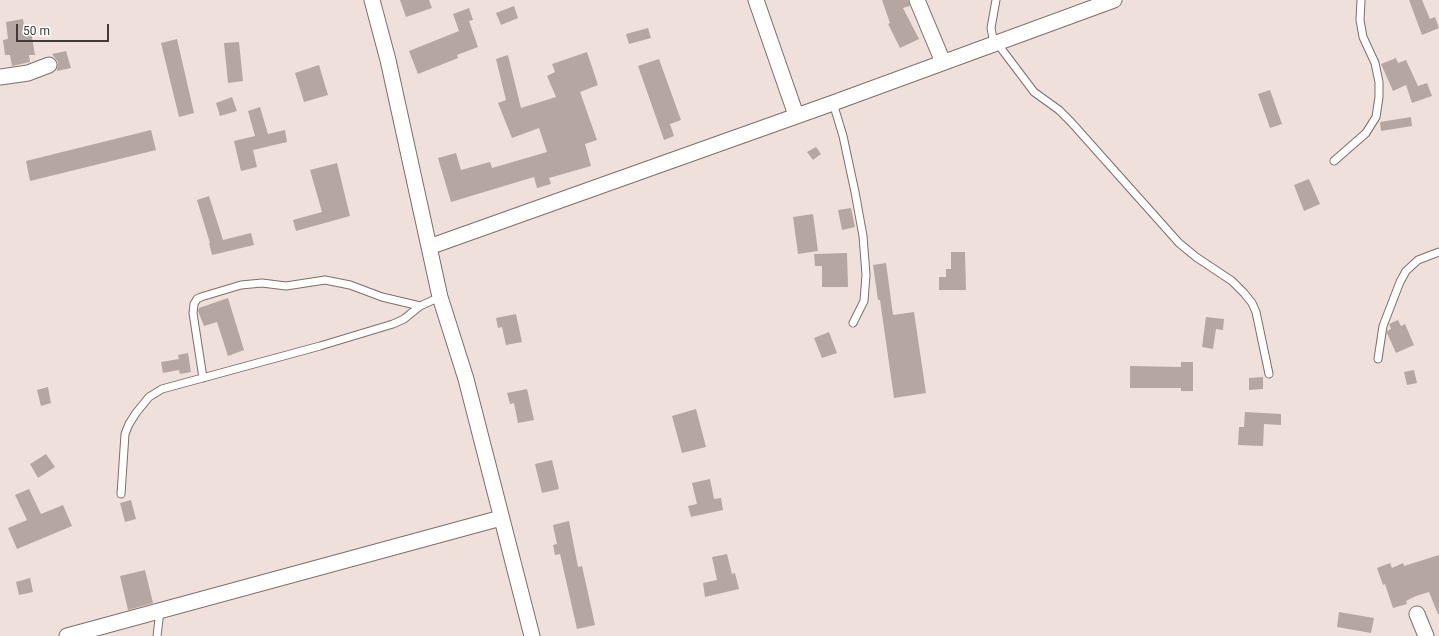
<!DOCTYPE html>
<style>
body{margin:0}
#map{position:relative;width:1439px;height:636px;overflow:hidden;background:#f0e0dc;font-family:Roboto,sans-serif}
canvas{display:block}
.scale{position:absolute;left:16px;top:24px;width:93px;height:18px;box-sizing:border-box;border:2px solid #403a38;border-top:0;padding-left:5px;font-size:12px;line-height:14px;white-space:nowrap;color:#403a38;-webkit-text-stroke:3px #fff;paint-order:stroke}
</style>
<div id="map">
<canvas width="1439" height="636"></canvas>
<div class="scale">50 m</div>
</div>
<script>
const ctx = document.querySelector('canvas').getContext('2d');
ctx.lineJoin = 'round';
function fill(path, color) {
  ctx.fillStyle = color;
  ctx.fill(path, 'evenodd');
}
function poly(rows) {
  const path = new Path2D();
  for (const r of rows) {
    path.moveTo(r[0], r[1]);
    for (let i = 2; i < r.length; i += 2) path.lineTo(r[i], r[i + 1]);
  }
  return path;
}
function strokePath(path, color, width, dash) {
  ctx.strokeStyle = color;
  ctx.lineWidth = width;
  ctx.lineCap = dash ? 'butt' : 'round';
  ctx.setLineDash(dash || []);
  ctx.stroke(path);
}
fill(poly([
 [400,0,429,0,432,8,406,17],
 [882,0,908,0,910,6,903,8,919,39,900,48,888,24,890,23],
 [1409,0,1422,0,1430,19,1435,17,1439,28,1422,35],
 [514,6,518,18,501,25,496,13],
 [469,8,473,20,469,21,478,47,457,55,458,58,418,74,409,51,459,31,453,14],
 [23,19,25,32,31,31,35,55,29,55,30,62,12,66,10,55,5,55,3,40,8,39,6,22],
 [648,28,651,38,629,44,626,34],
 [177,39,194,113,179,117,161,43],
 [239,42,243,81,228,83,224,43],
 [66,51,71,68,57,71,58,62,52,54],
 [587,52,598,85,580,92,597,140,585,144,591,166,549,178,551,184,537,188,534,177,451,202,438,158,456,153,461,170,490,162,492,168,547,152,539,128,512,138,498,103,506,100,496,59,508,55,521,108,556,97,547,76,555,72,552,64],
 [1396,58,1398,63,1406,60,1418,86,1427,83,1432,96,1412,103,1406,85,1393,91,1381,64],
 [659,59,681,120,670,124,674,136,664,140,638,66],
 [319,65,328,95,304,102,295,73],
 [1270,90,1282,124,1270,128,1258,94],
 [232,97,237,111,220,116,216,103],
 [260,107,268,134,285,130,287,142,253,150,257,167,241,171,234,141,255,136,248,111],
 [1411,117,1412,126,1381,131,1380,122],
 [151,130,156,150,30,181,26,161],
 [816,147,821,154,813,160,807,152],
 [337,163,350,216,296,231,293,220,322,212,310,170],
 [1309,179,1320,204,1304,211,1294,185],
 [209,196,223,240,251,233,254,245,212,255,209,243,210,243,197,200],
 [851,208,855,227,842,230,838,210],
 [813,214,818,251,798,254,793,217],
 [951,252,965,252,966,290,939,290,939,277,946,277,946,269,951,269],
 [847,253,848,287,822,287,822,266,815,266,814,254],
 [886,263,893,315,914,312,926,393,894,398,880,300,878,300,873,265],
 [228,298,244,350,228,356,217,322,204,326,198,311,199,308],
 [516,314,522,342,506,345,502,327,498,328,496,318],
 [1206,317,1224,319,1223,330,1216,329,1213,349,1202,347],
 [1398,320,1401,326,1405,324,1414,345,1396,353,1387,333,1387,331,1391,329,1389,324],
 [829,332,837,353,822,358,814,338],
 [188,353,191,372,180,374,179,370,163,373,161,362,179,359,178,355],
 [1181,362,1193,362,1193,391,1181,391,1181,388,1130,388,1130,366,1181,367],
 [1414,370,1417,383,1407,385,1404,372],
 [1263,377,1263,389,1249,390,1249,378],
 [48,387,51,403,41,406,37,390],
 [527,389,534,420,518,423,514,403,510,404,507,393],
 [696,409,706,447,682,453,672,416],
 [1245,412,1281,414,1281,425,1264,424,1263,446,1238,445,1239,427,1244,427],
 [46,454,55,467,38,478,30,464],
 [552,460,559,489,542,493,535,464],
 [710,479,714,499,721,498,723,510,691,517,688,506,697,504,692,483],
 [29,489,41,514,63,505,72,526,17,549,8,528,27,520,15,495],
 [131,500,136,519,125,522,120,503],
 [569,521,578,567,582,566,595,625,577,629,560,554,555,555,553,545,557,544,553,525],
 [727,554,732,574,735,573,739,589,705,597,703,583,717,580,712,557],
 [1439,555,1439,614,1438,614,1429,592,1416,596,1406,601,1407,604,1393,608,1385,584,1383,585,1377,568,1390,563,1392,568,1403,563,1404,566],
 [145,570,153,603,128,610,120,576],
 [30,578,33,592,19,595,16,582],
 [1339,612,1374,618,1371,633,1337,627]
]), '#b5a6a2');
const service = poly([
 [997,43,1034,92,1059,110,1071,122,1179,243,1196,257,1232,281,1244,293,1252,303,1256,312,1269,374],
 [994,44,991,28,996,0],
 [833,103,843,136,855,192,863,236,866,275,864,301,853,323],
 [1334,161,1366,133,1376,117,1379,97,1379,82,1375,63,1363,37,1360,20,1361,0],
 [1378,359,1383,326,1400,282,1406,271,1418,260,1439,252],
 [203,378,193,313,194,304,197,299,201,297,241,285,262,283,286,286,325,280,350,285,382,297,420,306],
 [121,494,125,434,129,424,136,413,149,397,162,389,320,346,393,324,404,319,420,306,440,297],
 [157,636,160,611]
]);
const minor = poly([
 [372,0,388,60,440,297,466,379,532,636],
 [756,0,796,115],
 [917,0,943,62],
 [0,77,28,73,49,65],
 [429,247,833,103,1114,0],
 [1417,614,1426,636],
 [67,636,501,518]
]);
strokePath(service, '#7c6e6a', 9);
strokePath(minor, '#7c6e6a', 17);
strokePath(service, '#fff', 7);
strokePath(minor, '#fff', 15);
</script>
